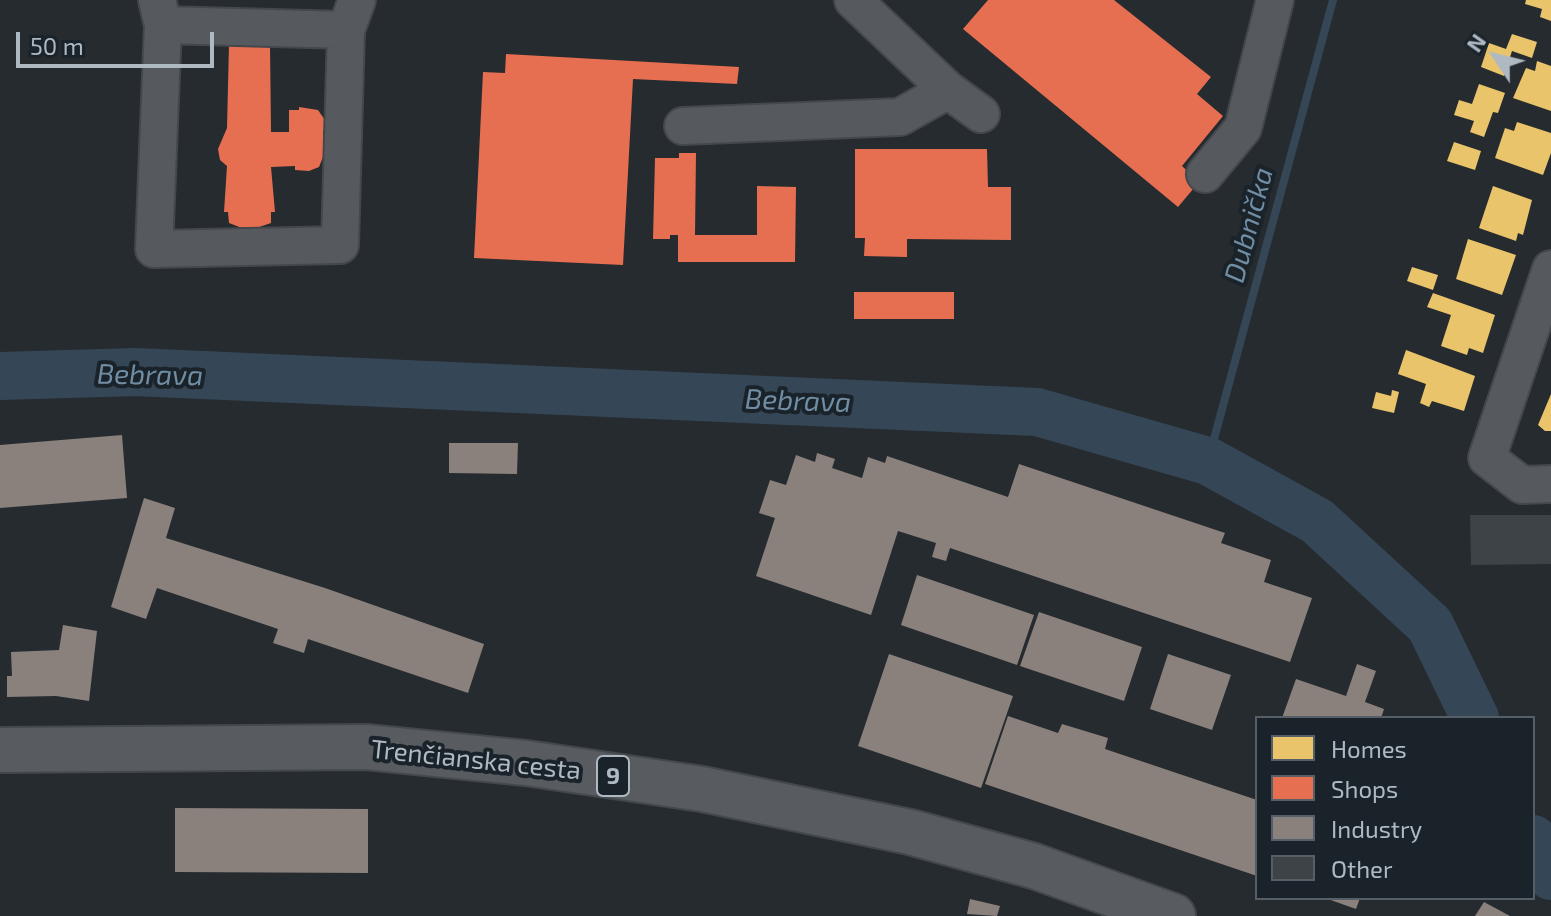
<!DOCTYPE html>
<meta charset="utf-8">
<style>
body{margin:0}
#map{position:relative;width:1551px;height:916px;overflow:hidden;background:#262b30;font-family:"Exo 2",sans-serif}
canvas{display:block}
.legend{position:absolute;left:1255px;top:716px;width:280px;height:184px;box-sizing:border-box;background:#1a232a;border:2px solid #565f67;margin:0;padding:10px 14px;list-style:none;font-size:24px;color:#afb9c2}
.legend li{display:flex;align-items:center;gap:16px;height:40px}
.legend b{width:40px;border:2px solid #565f67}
.north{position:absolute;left:1455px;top:16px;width:80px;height:80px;-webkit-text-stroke:6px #1a232a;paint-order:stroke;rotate:305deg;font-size:22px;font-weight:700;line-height:32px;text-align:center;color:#afb9c2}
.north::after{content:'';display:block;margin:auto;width:28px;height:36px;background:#afb9c2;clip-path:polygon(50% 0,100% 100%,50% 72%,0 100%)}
.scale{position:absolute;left:16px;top:32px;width:198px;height:36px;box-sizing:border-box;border:4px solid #afb9c2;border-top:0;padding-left:10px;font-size:24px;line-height:28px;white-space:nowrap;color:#afb9c2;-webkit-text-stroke:6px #1a232a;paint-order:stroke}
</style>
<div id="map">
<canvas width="1551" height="916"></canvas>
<ul class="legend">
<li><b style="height:22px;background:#e9c46a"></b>Homes</li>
<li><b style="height:22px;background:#e76f51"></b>Shops</li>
<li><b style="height:22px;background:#8a817c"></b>Industry</li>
<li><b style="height:22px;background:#3e4347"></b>Other</li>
</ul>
<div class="north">N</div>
<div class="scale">50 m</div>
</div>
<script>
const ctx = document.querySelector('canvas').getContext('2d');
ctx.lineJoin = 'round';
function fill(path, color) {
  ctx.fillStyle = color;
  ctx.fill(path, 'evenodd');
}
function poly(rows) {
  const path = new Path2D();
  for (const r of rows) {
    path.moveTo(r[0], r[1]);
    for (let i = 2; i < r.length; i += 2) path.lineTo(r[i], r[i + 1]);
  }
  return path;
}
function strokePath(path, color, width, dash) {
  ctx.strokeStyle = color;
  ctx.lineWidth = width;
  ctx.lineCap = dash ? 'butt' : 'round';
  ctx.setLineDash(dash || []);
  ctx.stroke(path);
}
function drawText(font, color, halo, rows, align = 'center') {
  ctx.font = font + ' "Exo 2",sans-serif';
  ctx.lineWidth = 8;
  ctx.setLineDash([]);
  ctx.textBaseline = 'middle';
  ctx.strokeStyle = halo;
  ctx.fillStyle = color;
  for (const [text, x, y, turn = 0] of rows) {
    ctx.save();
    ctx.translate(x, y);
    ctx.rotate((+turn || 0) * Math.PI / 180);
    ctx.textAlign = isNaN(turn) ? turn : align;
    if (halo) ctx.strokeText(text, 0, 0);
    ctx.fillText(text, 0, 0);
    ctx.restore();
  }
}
fill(poly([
 [1526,0,1551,0,1551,21,1540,17,1542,9,1525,4],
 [1512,34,1537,42,1532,58,1512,51,1504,76,1481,67,1489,43,1506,49],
 [1537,61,1551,66,1551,111,1513,98,1526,68,1535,71],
 [1479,84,1505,93,1498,113,1493,112,1484,137,1470,132,1474,121,1454,115,1459,100,1472,104],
 [1517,122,1551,133,1551,153,1543,175,1495,158,1505,128,1514,131],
 [1454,142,1481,151,1475,170,1447,161],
 [1493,186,1532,200,1523,235,1518,233,1516,241,1479,228],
 [1468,239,1516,255,1502,295,1456,279],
 [1412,267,1438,275,1433,290,1407,281],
 [1433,293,1495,315,1483,353,1469,348,1467,355,1441,346,1451,315,1427,307],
 [1406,350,1475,376,1464,411,1432,401,1429,407,1420,403,1426,384,1398,374],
 [1392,390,1399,392,1394,413,1372,408,1376,392,1391,396],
 [1551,394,1551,431,1545,431,1538,425]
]), '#e9c46a');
fill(poly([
 [988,0,1114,0,1211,77,1197,94,1223,116,1182,166,1199,182,1178,207,963,29],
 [229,44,270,45,271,132,289,132,289,110,299,110,299,107,318,110,327,123,327,131,323,131,323,146,327,147,319,167,309,171,295,170,295,166,271,167,275,212,271,212,271,223,259,227,242,228,229,223,228,212,224,212,227,166,220,160,218,149,227,128],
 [506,54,739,67,737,84,633,79,623,265,474,258,483,72,505,73],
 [855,149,987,149,988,187,1011,187,1011,240,907,239,907,257,864,256,865,238,855,238],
 [679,153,696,153,695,235,757,235,757,186,796,187,795,262,678,262,678,235,670,235,670,239,653,239,655,158,679,158],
 [854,292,954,292,954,319,854,319]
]), '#e76f51');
fill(poly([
 [122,435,127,498,0,508,0,445],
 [449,443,518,443,517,474,449,473],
 [817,453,835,459,832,468,862,478,868,457,885,463,887,456,1008,497,1019,464,1225,533,1221,543,1271,560,1264,582,1312,598,1290,662,950,548,946,561,932,557,936,543,898,531,871,615,756,576,775,518,759,513,770,480,786,485,796,455,815,462],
 [144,498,175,508,166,538,325,588,484,644,468,693,308,639,304,653,273,643,278,629,157,588,146,619,111,607],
 [917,575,1034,615,1017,665,901,625],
 [1039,612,1142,647,1124,701,1020,666],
 [63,625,97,631,89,701,56,696,7,697,7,676,12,676,11,652,59,650],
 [889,654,1013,696,981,788,858,746],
 [1168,654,1231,675,1212,730,1150,709],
 [1357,664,1376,671,1365,702,1384,709,1381,718,1282,718,1296,679,1346,696],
 [1008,716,1058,733,1062,724,1108,738,1105,749,1257,800,1257,876,985,784],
 [175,808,368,809,368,873,175,872],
 [1325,898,1360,898,1356,909],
 [970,899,1000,906,997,916,967,914],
 [1484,902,1510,916,1475,916]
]), '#8a817c');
strokePath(poly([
 [1208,461,1333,0]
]), '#354757', 8);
strokePath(poly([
 [0,376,135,372,1037,412,1208,461,1317,521,1430,625,1475,718],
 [1533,839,1551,876]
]), '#354757', 48);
fill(poly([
 [1470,515,1551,515,1551,564,1471,565]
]), '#3e4347');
const minor = poly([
 [157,0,163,25,154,249,340,245,346,30,357,0],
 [853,0,948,90,981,114],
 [163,25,346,30],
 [683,126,900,117,948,90],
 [1205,174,1243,128,1275,0],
 [1551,269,1487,458,1522,485,1551,484]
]);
const major = poly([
 [0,750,366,747,526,763,702,789,910,832,1034,866,1173,916]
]);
strokePath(minor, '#44474b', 40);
strokePath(major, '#43484d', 48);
strokePath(minor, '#565a5f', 36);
strokePath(major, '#585c61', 44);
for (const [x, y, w] of [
 [613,776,32]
]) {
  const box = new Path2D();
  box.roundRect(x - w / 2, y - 20, w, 40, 6);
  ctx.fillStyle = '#1a232a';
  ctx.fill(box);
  strokePath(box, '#afb9c2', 2);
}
drawText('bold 24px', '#afb9c2', null, [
 ["9",613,776]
]);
drawText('26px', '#afb9c2', '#1a232a', [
 ["Trenčianska cesta",476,760,6]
]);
drawText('italic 28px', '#718da4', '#1a232a', [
 ["Dubnička",1249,225,-75],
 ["Bebrava",150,375,1],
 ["Bebrava",798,401,2]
]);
</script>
